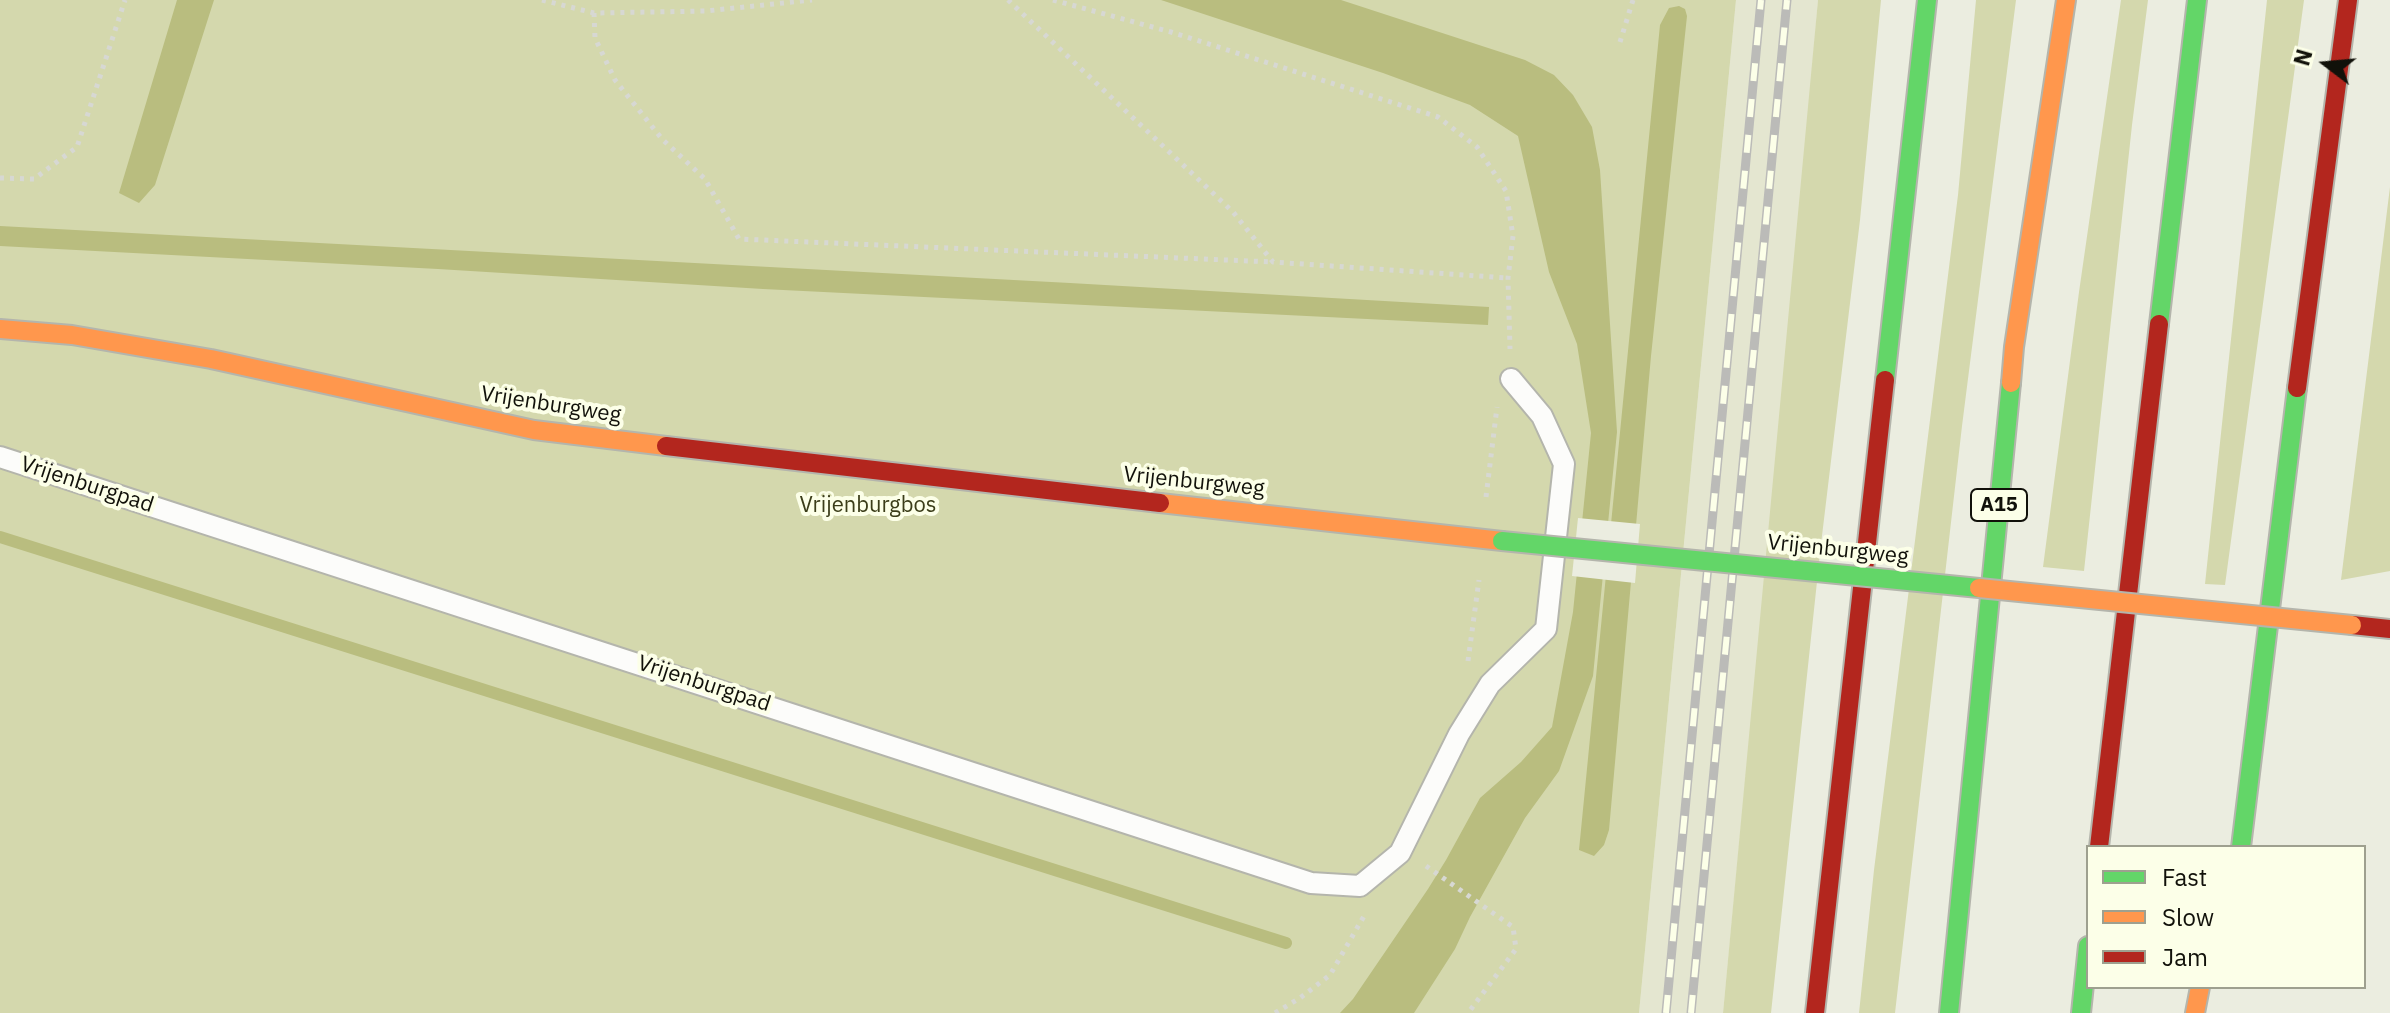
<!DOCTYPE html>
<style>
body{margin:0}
#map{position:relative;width:2390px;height:1013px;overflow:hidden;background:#ebede0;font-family:"IBM Plex Sans",sans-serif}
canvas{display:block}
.legend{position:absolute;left:2086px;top:845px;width:280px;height:144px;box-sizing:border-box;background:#fcffe8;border:2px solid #9ea08f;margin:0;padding:10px 14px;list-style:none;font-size:24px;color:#11110a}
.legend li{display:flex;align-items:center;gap:16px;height:40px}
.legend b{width:40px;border:2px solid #9ea08f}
.north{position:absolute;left:2286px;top:24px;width:80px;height:80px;-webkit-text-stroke:6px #fcffe8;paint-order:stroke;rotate:286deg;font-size:22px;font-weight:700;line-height:32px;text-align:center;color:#11110a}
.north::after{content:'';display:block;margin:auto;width:28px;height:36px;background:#11110a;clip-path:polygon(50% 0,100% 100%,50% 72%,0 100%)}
</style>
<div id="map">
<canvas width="2390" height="1013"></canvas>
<ul class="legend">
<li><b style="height:10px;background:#63d668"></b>Fast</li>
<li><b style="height:10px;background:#ff974d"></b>Slow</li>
<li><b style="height:10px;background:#b3261e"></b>Jam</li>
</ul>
<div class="north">N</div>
</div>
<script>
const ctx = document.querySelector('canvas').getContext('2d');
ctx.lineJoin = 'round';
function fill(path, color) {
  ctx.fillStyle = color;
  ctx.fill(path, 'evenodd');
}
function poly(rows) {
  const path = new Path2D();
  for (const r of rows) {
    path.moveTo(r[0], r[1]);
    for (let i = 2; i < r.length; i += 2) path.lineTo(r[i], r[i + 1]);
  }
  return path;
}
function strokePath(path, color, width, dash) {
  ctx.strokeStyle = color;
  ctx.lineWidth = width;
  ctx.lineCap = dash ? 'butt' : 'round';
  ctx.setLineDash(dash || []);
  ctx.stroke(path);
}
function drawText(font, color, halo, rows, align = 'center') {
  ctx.font = font + ' "IBM Plex Sans",sans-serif';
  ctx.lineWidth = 8;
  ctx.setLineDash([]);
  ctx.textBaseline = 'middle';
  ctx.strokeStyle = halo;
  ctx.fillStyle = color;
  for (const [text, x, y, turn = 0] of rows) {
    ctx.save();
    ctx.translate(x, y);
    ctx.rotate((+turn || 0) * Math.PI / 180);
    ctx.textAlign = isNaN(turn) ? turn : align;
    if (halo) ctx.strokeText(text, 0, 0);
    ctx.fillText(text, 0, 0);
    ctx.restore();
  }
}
fill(poly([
 [1736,0,1818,0,1800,213,1723,1013,1639,1013]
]), '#e4e6d0');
fill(poly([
 [0,0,1736,0,1639,1013,0,1013],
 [1818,0,1881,0,1860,220,1821,544,1771,1013,1723,1013],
 [1976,0,2016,0,1962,426,1895,1013,1859,1013,1874,870,1958,195],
 [2121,0,2148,0,2132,125,2084,571,2043,567,2079,292],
 [2267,0,2304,0,2225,585,2205,584],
 [2390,187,2390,571,2341,580]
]), '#d4d8ad');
fill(poly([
 [177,0,214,0,155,185,139,203,119,193],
 [1161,0,1341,0,1525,60,1554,75,1573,95,1592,127,1600,170,1617,432,1593,676,1559,771,1525,818,1470,917,1455,949,1414,1013,1340,1013,1353,999,1428,889,1446,860,1480,798,1521,762,1552,727,1573,612,1591,433,1577,344,1549,272,1518,136,1470,105,1383,73],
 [1679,6,1685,9,1687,16,1651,356,1609,830,1604,845,1594,856,1579,850,1660,25,1669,8],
 [0,226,1070,283,1489,307,1488,325,763,289,438,269,0,246]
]), '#b9bd7f');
fill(poly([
 [1578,518,1640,524,1635,583,1572,576]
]), '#ebede0');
strokePath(poly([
 [0,537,1286,943]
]), '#b9bd7f', 12);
const lane = poly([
 [0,457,1311,883,1360,886,1400,853,1459,734,1490,684,1546,629,1564,464,1542,416,1511,379]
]);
const fast = poly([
 [2159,324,2197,0],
 [1885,380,1927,0],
 [2241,847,2297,388],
 [1949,1013,2011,383],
 [2081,1013,2088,946]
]);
const slow = poly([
 [0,329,72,335,211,359,534,430,666,446],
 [2011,383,2014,347,2066,0],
 [1160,503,1502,541],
 [2195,1013,2200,987]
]);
const jam = poly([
 [2297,388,2348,0],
 [666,446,1160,503],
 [2352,625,2390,629],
 [2099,847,2159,324],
 [1815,1013,1885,380]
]);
strokePath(lane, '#b4b5ac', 24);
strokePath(fast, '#b4b5ac', 22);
strokePath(slow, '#b4b5ac', 22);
strokePath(jam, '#b4b5ac', 22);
strokePath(poly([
 [542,0,594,13,706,11,812,0],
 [1008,0,1233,212,1273,262,1508,278],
 [1053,0,1171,32,1438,117,1477,147,1506,191,1513,236,1508,278,1510,349],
 [594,13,595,38,615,80,662,139,705,179,739,239,1273,262],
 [1620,42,1633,0],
 [0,178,34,179,77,147,125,0],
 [1486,497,1497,407],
 [1468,661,1479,580],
 [1426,866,1513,927,1516,949,1468,1013],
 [1275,1013,1300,998,1330,975,1364,916]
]), '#d7d8d3', 5, [4, 6]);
strokePath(lane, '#fcfcfa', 20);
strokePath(fast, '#63d668', 18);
strokePath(slow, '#ff974d', 18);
strokePath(jam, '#b3261e', 18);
const rail = poly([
 [1666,1013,1761,0],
 [1691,1013,1787,0]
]);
strokePath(rail, '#bbbbb8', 9);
strokePath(rail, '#fcffe8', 6, [18]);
const fastBridge = poly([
 [1502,541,1979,588]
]);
const slowBridge = poly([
 [1979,588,2352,625]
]);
strokePath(fastBridge, '#b4b5ac', 22, []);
strokePath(slowBridge, '#b4b5ac', 22, []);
strokePath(fastBridge, '#63d668', 18);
strokePath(slowBridge, '#ff974d', 18);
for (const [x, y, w] of [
 [1999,505,56]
]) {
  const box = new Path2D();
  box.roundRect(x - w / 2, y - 16, w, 32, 6);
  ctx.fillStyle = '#fcffe8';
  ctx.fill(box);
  strokePath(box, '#11110a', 2);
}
drawText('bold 20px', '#11110a', null, [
 ["A15",1999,505]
]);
drawText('22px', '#11110a', '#fcffe8', [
 ["Vrijenburgweg",551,405,9],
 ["Vrijenburgweg",1194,482,6],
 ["Vrijenburgpad",87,485,18],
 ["Vrijenburgweg",1838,550,6],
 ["Vrijenburgpad",704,684,18]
]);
drawText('22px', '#3b3d19', '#fcffe8', [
 ["Vrijenburgbos",868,506]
]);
</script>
